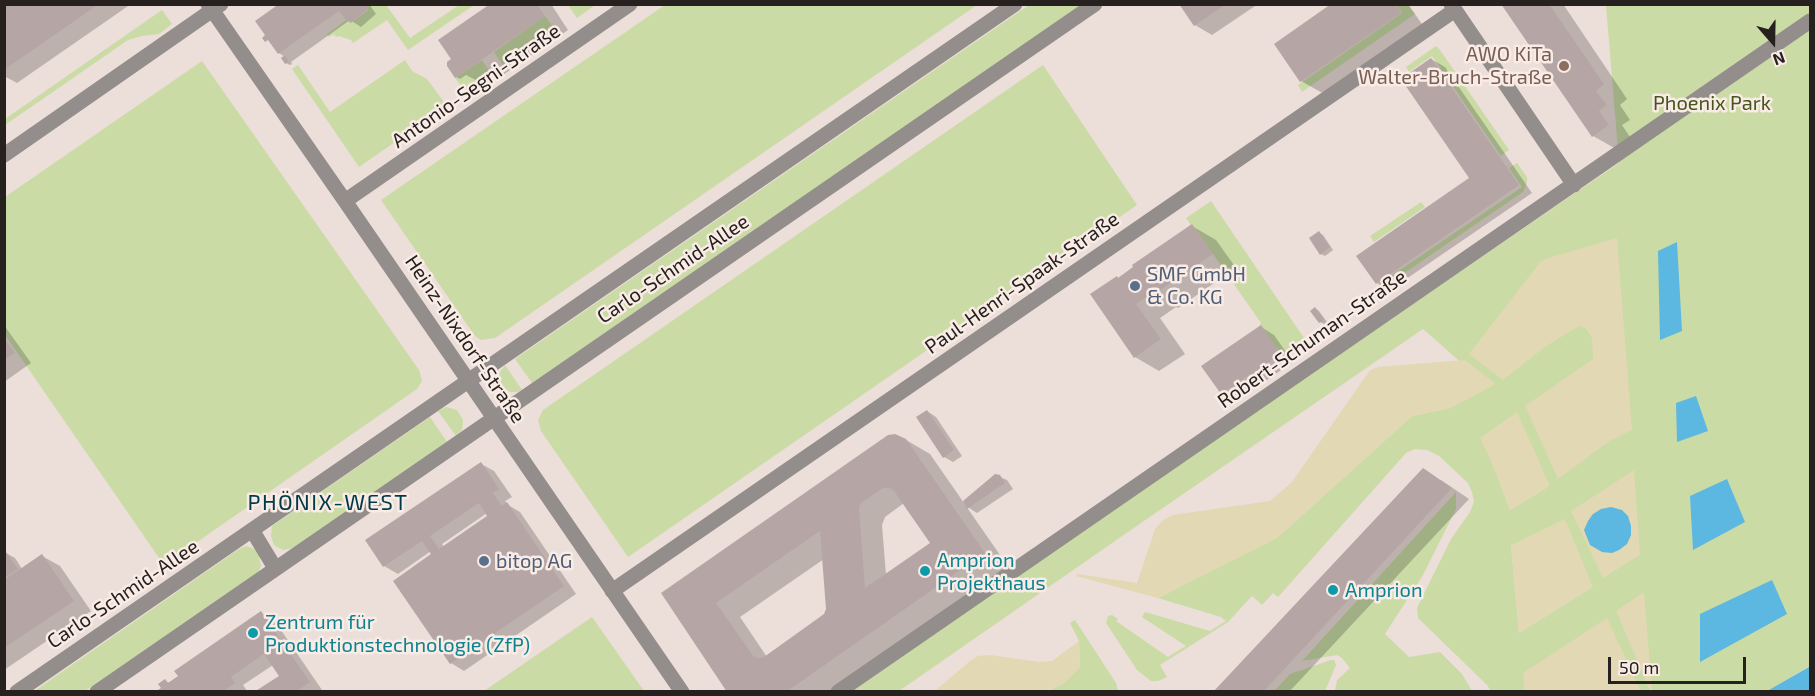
<!DOCTYPE html>
<meta charset="utf-8">
<style>
body{margin:0}
#map{position:relative;width:1815px;height:696px;overflow:hidden;background:#ecded8;font-family:"Exo 2",sans-serif}
canvas{display:block}
.frame{position:absolute;inset:0;border:6px solid #26211e;pointer-events:none}
.north{position:absolute;left:1743px;top:12px;width:60px;height:60px;-webkit-text-stroke:4px #f9ebe5;paint-order:stroke;rotate:160deg;font-size:16px;font-weight:700;line-height:24px;text-align:center;color:#26211e}
.north::after{content:'';display:block;margin:auto;width:21px;height:27px;background:#26211e;clip-path:polygon(50% 0,100% 100%,50% 72%,0 100%)}
.scale{position:absolute;left:1608px;top:657px;width:138px;height:27px;box-sizing:border-box;border:3px solid #26211e;border-top:0;padding-left:8px;font-size:18px;line-height:21px;white-space:nowrap;color:#26211e;-webkit-text-stroke:4px #f9ebe5;paint-order:stroke}
</style>
<div id="map">
<canvas width="1815" height="696"></canvas>
<div class="frame"></div>
<div class="north">N</div>
<div class="scale">50 m</div>
</div>
<script>
const ctx = document.querySelector('canvas').getContext('2d');
ctx.lineJoin = 'round';
function fill(path, color) {
  ctx.fillStyle = color;
  ctx.fill(path, 'evenodd');
}
function poly(rows) {
  const path = new Path2D();
  for (const r of rows) {
    path.moveTo(r[0], r[1]);
    for (let i = 2; i < r.length; i += 2) path.lineTo(r[i], r[i + 1]);
  }
  return path;
}
function strokePath(path, color, width, dash) {
  ctx.strokeStyle = color;
  ctx.lineWidth = width;
  ctx.lineCap = dash ? 'butt' : 'round';
  ctx.setLineDash(dash || []);
  ctx.stroke(path);
}
function drawText(font, color, halo, rows, align = 'center') {
  ctx.font = font + ' "Exo 2",sans-serif';
  ctx.lineWidth = 5;
  ctx.setLineDash([]);
  ctx.textBaseline = 'middle';
  ctx.strokeStyle = halo;
  ctx.fillStyle = color;
  for (const [text, x, y, turn = 0] of rows) {
    ctx.save();
    ctx.translate(x, y);
    ctx.rotate((+turn || 0) * Math.PI / 180);
    ctx.textAlign = isNaN(turn) ? turn : align;
    if (halo) ctx.strokeText(text, 0, 0);
    ctx.fillText(text, 0, 0);
    ctx.restore();
  }
}
fill(poly([
 [366,5,386,5,410,38,459,5,474,5,408,50,387,20,353,43,351,40,339,36,336,37,334,34,329,37,327,34,346,20,351,23,367,11,368,9],
 [568,5,595,5,577,18],
 [665,5,977,5,495,338,481,340,475,336,381,200],
 [1029,5,1082,5,532,383,515,359],
 [1396,5,1408,5,1415,14,1302,92,1298,85,1402,13],
 [1606,5,1810,5,1810,671,1808,667,1767,691,1632,691,1524,673,1525,691,1491,691,1487,685,1418,618,1417,608,1451,539,1470,512,1474,502,1472,492,1468,483,1439,456,1427,450,1415,449,1406,453,1278,597,1273,593,1262,605,1252,596,1228,622,1160,665,1167,677,1158,681,1151,681,1137,670,1106,623,1108,616,1112,615,1118,619,1116,621,1168,657,1186,646,1142,617,1145,612,1210,631,1226,621,1221,617,1158,598,1278,537,1412,416,1450,408,1489,387,1423,329,1125,534,899,691,851,692,1179,464,1619,163],
 [1514,415,1545,489,1510,510,1495,470,1481,438],
 [1511,545,1588,589,1588,590,1519,633],
 [162,10,172,24,159,34,142,36,128,40,5,125,5,119],
 [545,16,556,31,504,67,494,52],
 [1436,46,1440,50,1509,150,1501,156,1432,56,1409,72,1406,67],
 [405,60,412,71,427,79,447,106,359,167,292,69,298,65,330,112],
 [482,60,492,75,466,93,455,78],
 [202,61,419,370,422,381,417,389,164,565,5,335,5,197],
 [1043,65,1137,205,628,557,541,431,538,420,543,410],
 [1517,163,1527,177,1527,182,1523,192,1381,289,1378,285,1522,187,1509,168],
 [1211,201,1306,341,1281,358,1279,355,1280,353,1260,324,1261,323,1192,224,1191,225,1186,218],
 [1421,202,1425,207,1374,242,1370,236],
 [505,365,522,390,517,392,510,392,502,386,499,380,499,374],
 [446,407,457,410,463,420,462,430,456,436,438,411],
 [430,417,447,442,294,548,283,550,274,545,271,536,272,526],
 [1456,492,1456,509,1423,575,1385,634,1409,657,1440,652,1462,674,1472,691,1335,691,1337,680,1350,668,1342,658,1337,655,1302,661],
 [246,546,252,548,258,552,261,566,258,573,85,691,33,692,239,549],
 [592,617,644,691,484,691],
 [1075,620,1116,683,1118,691,1045,692,1063,684,1080,667,1079,641,1070,623],
 [1331,660,1334,660,1336,665,1325,691,1274,691,1290,674]
]), '#cadba5');
fill(poly([
 [1617,238,1632,430,1611,440,1558,479,1525,406,1593,359,1592,338,1586,329,1581,326,1574,329,1545,347,1503,380,1469,354,1541,261,1548,258],
 [1465,360,1496,384,1450,408,1412,416,1277,538,1158,598,1076,576,1077,574,1137,583,1155,529,1163,520,1173,515,1270,501,1292,482,1370,370,1378,367],
 [1517,412,1550,486,1510,510,1495,470,1480,438],
 [1634,470,1640,555,1603,578,1571,511],
 [1565,519,1593,587,1519,633,1511,545],
 [1644,592,1652,691,1650,691,1616,611],
 [1607,618,1641,691,1525,691,1523,673],
 [1079,641,1080,667,1063,684,1045,691,935,691,970,661,978,656,990,655,1039,662,1052,661]
]), '#e2d8b3');
fill(poly([
 [1677,242,1682,331,1660,340,1658,251],
 [1696,396,1708,431,1677,442,1676,403],
 [1727,479,1745,522,1693,550,1690,496],
 [1611,507,1622,510,1628,516,1631,526,1631,535,1627,544,1619,550,1612,553,1602,552,1590,545,1584,530,1588,521,1593,514,1601,509],
 [1772,580,1787,614,1700,662,1700,614],
 [1809,667,1810,671,1810,691,1767,691]
]), '#5cb7e1');
fill(poly([
 [4,4,131,4,17,83,4,76],
 [282,4,369,4,376,14,361,27,350,20,291,62,292,64,290,65,286,63,285,57,279,53,257,21],
 [493,4,551,4,568,30,487,86,466,75,460,79,456,77],
 [1181,4,1258,4,1212,35,1195,25],
 [1334,4,1408,4,1424,27,1326,95,1301,81],
 [1503,4,1563,4,1627,99,1620,105,1630,120,1622,125,1632,140,1618,150,1593,136],
 [1431,59,1445,67,1532,193,1390,290,1377,283,1472,178],
 [1192,226,1216,240,1236,268,1178,308,1176,307,1160,318,1185,354,1159,371,1135,357,1117,277,1120,279],
 [1319,233,1323,235,1333,250,1325,256,1321,254],
 [1316,309,1319,311,1327,322,1324,324,1320,322],
 [4,325,31,363,4,382],
 [1261,327,1274,335,1293,362,1236,401,1222,393,1204,366],
 [927,411,936,417,962,456,953,462,944,457],
 [901,437,930,454,964,503,995,475,1007,480,1013,489,977,513,966,506,1009,568,830,692,729,692,663,593],
 [904,503,932,543,886,575,882,525,885,517],
 [824,559,828,609,824,618,767,657,740,617],
 [481,464,494,471,512,497,505,501,508,505,520,512,576,594,464,671,451,663,433,555,431,551,398,574,384,566,367,540],
 [487,513,489,516,444,547,442,544],
 [1441,480,1469,499,1289,692,1215,692],
 [6,553,15,558,22,569,42,556,60,566,91,611,4,670,4,554],
 [261,613,274,620,322,690,319,692,258,692,281,676,273,665,243,685,247,691,246,692,158,692,163,688,165,681,170,683]
]), '#0003');
fill(poly([
 [4,4,99,4,4,70],
 [279,4,366,4,368,9,351,23,346,20,339,11,278,54,268,40,265,42,262,38,265,35,255,21],
 [490,4,537,4,545,16,455,78,447,66,447,62,451,59,438,40],
 [1179,4,1226,4,1194,26],
 [1331,4,1395,4,1401,13,1300,82,1274,44],
 [1501,4,1549,4,1604,84,1596,91,1607,105,1599,111,1609,125,1592,137],
 [285,55,289,62,285,64,281,58],
 [1431,58,1519,185,1376,284,1356,256,1469,178,1401,79],
 [1192,224,1213,254,1153,295,1152,293,1136,304,1161,339,1134,358,1090,294,1117,276,1118,278,1133,267,1132,265],
 [1319,231,1330,247,1320,255,1309,238],
 [1315,307,1324,320,1319,323,1310,311],
 [1261,325,1281,354,1221,394,1201,366],
 [4,338,15,353,4,360],
 [927,410,954,450,943,458,916,417],
 [895,434,906,439,985,553,786,692,727,692,661,593,888,435],
 [883,488,889,488,894,491,930,543,865,588,859,508,861,503],
 [820,531,826,609,824,614,764,657,759,658,754,657,716,603],
 [481,462,499,489,493,493,502,506,507,502,564,586,450,664,393,581,431,554,422,541,383,567,365,540],
 [479,503,487,516,439,549,430,536],
 [1423,468,1452,488,1263,692,1213,692],
 [995,474,1000,475,1005,483,967,509,963,501],
 [6,552,18,569,4,578,4,553],
 [42,554,74,601,4,648,4,580],
 [261,611,310,682,296,692,254,692,279,676,264,654,231,677,235,683,222,692,155,692,161,688,158,684,165,679,168,683,178,676,174,671]
]), '#b5a5a5');
strokePath(poly([
 [208,4,345,201,682,692],
 [1451,4,1574,185],
 [4,155,221,4],
 [345,201,630,4],
 [252,530,275,568],
 [612,591,1455,10],
 [17,692,1015,4],
 [97,692,1095,4],
 [838,692,1810,21]
]), '#938d8b', 15);
for (const [x, y, r, color] of [
 [1564,66,6,"#8d6e63"],
 [1135,286,6,"#5c6f8a"],
 [484,561,6,"#5c6f8a"],
 [925,571,6,"#0f9aa8"],
 [1333,590,6,"#0f9aa8"],
 [253,633,6,"#0f9aa8"]
]) {
  const dot = new Path2D();
  dot.arc(x, y, r, 0, 2 * Math.PI);
  ctx.fillStyle = color;
  ctx.fill(dot);
  strokePath(dot, '#f9ebe5', 2);
}
drawText('20px', '#785e54', '#f9ebe5', [
 ["AWO KiTa",1552,54],
 ["Walter-Bruch-Straße",1552,77]
], 'right');
drawText('20px', '#26211e', '#f9ebe5', [
 ["Antonio-Segni-Straße",476,86,-35],
 ["Carlo-Schmid-Allee",673,269,-34],
 ["Paul-Henri-Spaak-Straße",1022,283,-35],
 ["Heinz-Nixdorf-Straße",465,339,56],
 ["Robert-Schuman-Straße",1312,339,-35],
 ["Carlo-Schmid-Allee",123,594,-34]
]);
drawText('20px', '#47551d', '#f9ebe5', [
 ["Phoenix Park",1712,103]
]);
drawText('20px', '#4e5e75', '#f9ebe5', [
 ["SMF GmbH",1147,274],
 ["& Co. KG",1147,297],
 ["bitop AG",496,561]
], 'left');
drawText('20px', '#0d838f', '#f9ebe5', [
 ["Amprion",937,560],
 ["Projekthaus",937,583],
 ["Amprion",1345,590],
 ["Zentrum für",265,622],
 ["Produktionstechnologie (ZfP)",265,645]
], 'left');
ctx.letterSpacing = '1.5px';
drawText('22px', '#003a48', '#f9ebe5', [
 ["PHÖNIX-WEST",328,503]
]);
ctx.letterSpacing = '0px';
</script>
